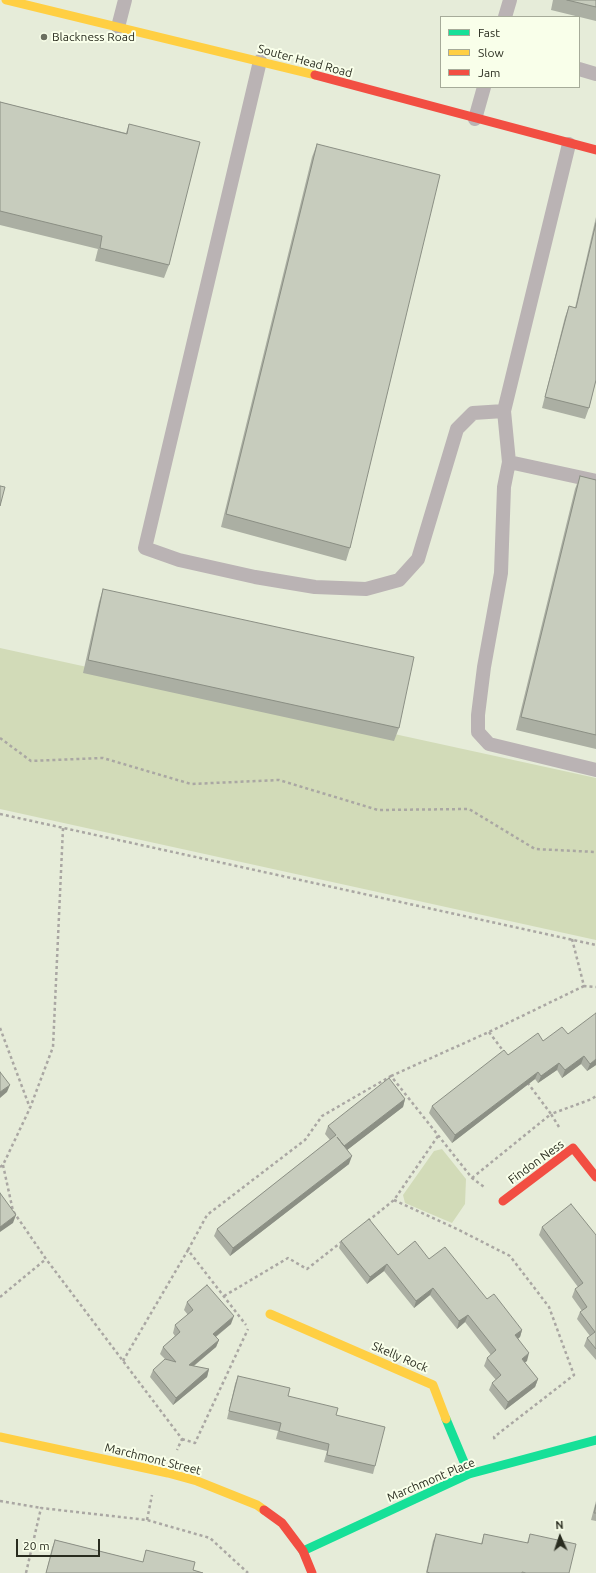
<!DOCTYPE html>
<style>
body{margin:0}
#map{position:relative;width:596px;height:1573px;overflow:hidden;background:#e6ecd9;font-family:Ubuntu,sans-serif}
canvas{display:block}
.legend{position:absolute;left:440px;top:16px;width:140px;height:72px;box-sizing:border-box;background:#f9ffea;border:1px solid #a6ab99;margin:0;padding:5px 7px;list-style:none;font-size:12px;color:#292c1f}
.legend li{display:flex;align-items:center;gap:8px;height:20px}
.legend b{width:20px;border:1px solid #a6ab99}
.north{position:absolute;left:540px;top:1517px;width:40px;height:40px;-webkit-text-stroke:3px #f9ffea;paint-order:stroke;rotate:357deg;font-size:11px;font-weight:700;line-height:16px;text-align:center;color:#292c1f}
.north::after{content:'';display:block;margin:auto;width:14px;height:18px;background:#292c1f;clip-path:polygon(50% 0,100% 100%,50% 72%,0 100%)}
.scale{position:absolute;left:16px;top:1539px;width:84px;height:18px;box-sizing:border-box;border:2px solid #292c1f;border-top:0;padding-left:5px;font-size:12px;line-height:14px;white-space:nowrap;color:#292c1f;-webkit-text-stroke:3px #f9ffea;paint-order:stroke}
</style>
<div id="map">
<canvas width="596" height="1573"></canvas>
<ul class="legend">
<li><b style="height:5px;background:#16e098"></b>Fast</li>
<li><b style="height:5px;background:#ffcf43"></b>Slow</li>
<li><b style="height:5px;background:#f24e42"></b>Jam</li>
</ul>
<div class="north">N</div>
<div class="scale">20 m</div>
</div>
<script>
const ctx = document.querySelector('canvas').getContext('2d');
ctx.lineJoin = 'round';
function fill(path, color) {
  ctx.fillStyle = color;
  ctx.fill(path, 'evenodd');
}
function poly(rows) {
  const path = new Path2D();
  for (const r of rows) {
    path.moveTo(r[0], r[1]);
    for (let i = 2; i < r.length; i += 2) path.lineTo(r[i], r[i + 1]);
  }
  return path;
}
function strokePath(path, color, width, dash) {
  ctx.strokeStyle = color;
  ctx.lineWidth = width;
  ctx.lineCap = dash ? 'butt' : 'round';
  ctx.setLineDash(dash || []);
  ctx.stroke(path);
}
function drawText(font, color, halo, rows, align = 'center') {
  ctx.font = font + ' Ubuntu,sans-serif';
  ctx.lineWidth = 4;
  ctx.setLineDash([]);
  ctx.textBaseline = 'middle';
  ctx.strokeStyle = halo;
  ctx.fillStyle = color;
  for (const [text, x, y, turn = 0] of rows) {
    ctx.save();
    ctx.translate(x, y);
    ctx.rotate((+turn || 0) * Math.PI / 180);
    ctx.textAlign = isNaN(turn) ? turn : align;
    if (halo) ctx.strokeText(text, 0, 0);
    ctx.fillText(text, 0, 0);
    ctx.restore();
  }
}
fill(poly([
 [0,648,596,778,596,940,0,809],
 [442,1149,466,1179,465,1204,452,1223,405,1203,403,1195,434,1151]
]), '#d2dbb8');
strokePath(poly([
 [0,738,31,761,103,758,191,784,279,780,378,810,469,809,535,849,596,852],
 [0,814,596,945],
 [572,939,584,986,596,987],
 [0,1028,30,1108],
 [489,1032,504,1052],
 [391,1076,489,1032,584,986],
 [559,1127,551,1114,592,1099,596,1096],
 [3,1165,13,1211,46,1259,182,1439,177,1450],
 [0,1167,3,1165,30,1108,53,1047,63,828],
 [472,1178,551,1114,527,1082],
 [394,1200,459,1230,510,1256,549,1307,574,1375,494,1437,495,1441],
 [368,1221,394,1200,438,1136],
 [188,1250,207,1215,305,1140,322,1116,391,1076,472,1178,484,1187],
 [224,1296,288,1258,307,1269,344,1240],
 [0,1297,46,1259],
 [123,1361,188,1250,246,1325],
 [182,1439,195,1443,248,1329],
 [0,1501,41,1508],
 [147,1520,152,1495],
 [26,1573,41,1508,147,1520,210,1538,248,1573]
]), '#aaa7a3', 2.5, [3, 3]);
strokePath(poly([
 [505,17,510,0],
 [118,27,125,0],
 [260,61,145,548,179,560,255,577,315,587,366,589,399,580,418,559,457,429,473,413,504,411],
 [579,69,596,74],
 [475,119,484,87],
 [569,144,504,411,509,462,504,487,501,573,484,667,478,715,478,732,489,744,596,770],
 [509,462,596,481]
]), '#bab3b4', 14);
strokePath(poly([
 [446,1419,469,1474],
 [303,1551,469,1474,596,1440]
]), '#16e098', 9);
strokePath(poly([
 [6,0,315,75],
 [270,1314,433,1385,446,1419],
 [0,1437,168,1473,197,1481,257,1505,264,1510]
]), '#ffcf43', 9);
strokePath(poly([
 [315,75,596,150],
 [503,1201,573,1148,596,1177],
 [264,1510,282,1523,303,1551,312,1573]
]), '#f24e42', 9);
fill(poly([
 [553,0,596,0,596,21,551,10],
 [0,102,126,133,129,124,169,265,164,278,95,261,98,249,0,225],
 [317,144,350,548,346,561,221,527,312,157],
 [596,217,596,380,589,408,585,419,542,408,565,317,569,306,575,308],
 [580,476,596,480,596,749,516,730,575,489],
 [103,589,399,728,394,741,83,673,99,602],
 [568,1034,596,1065,587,1071,581,1064,562,1078,557,1070,538,1083,535,1079,452,1143,429,1113,432,1106,508,1055,543,1041],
 [405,1099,403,1107,347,1150,349,1164,230,1256,214,1236,217,1229,330,1140,325,1134,328,1126],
 [542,1227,596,1235,596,1360,584,1346,587,1338,590,1336,577,1319,580,1312,582,1311,572,1297,575,1289,578,1287,539,1235],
 [341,1241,398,1255,429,1259,487,1299,522,1330,520,1337,518,1338,527,1361,524,1362,538,1379,535,1387,505,1410,489,1390,492,1383,496,1380,484,1366,487,1358,491,1355,465,1322,457,1329,430,1295,414,1308,384,1271,367,1284,339,1248],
 [187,1302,231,1324,216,1337,219,1340,216,1347,194,1366,209,1369,207,1377,173,1405,150,1377,153,1370,165,1359,160,1354,163,1347,175,1336,173,1333,175,1325,188,1315,184,1310],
 [238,1376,336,1415,375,1466,373,1474,324,1462,327,1451,276,1439,278,1431,227,1419,235,1384],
 [596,1501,596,1521,591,1520],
 [436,1534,481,1544,484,1534,527,1543,530,1534,569,1573,426,1573,433,1541],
 [55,1540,143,1562,146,1550,193,1570,203,1573,46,1573,52,1548]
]), '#abafa3');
fill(poly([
 [584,1056,581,1064,562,1078,565,1070],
 [596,1059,596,1065,587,1071,590,1064],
 [559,1063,557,1070,538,1083,541,1076],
 [538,1072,535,1079,452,1143,455,1135],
 [10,1085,7,1092,0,1098,0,1092],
 [405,1099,403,1107,342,1154,344,1146],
 [352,1156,349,1164,230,1256,233,1248],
 [16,1215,13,1223,0,1232,0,1227],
 [387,1264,384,1271,367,1284,370,1277],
 [433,1288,430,1295,414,1308,416,1301],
 [468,1315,465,1322,457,1329,459,1321],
 [234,1316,231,1324,210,1341,213,1334],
 [522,1330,520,1337,513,1343,515,1335],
 [219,1340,216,1347,186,1372,189,1365],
 [529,1353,527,1361,519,1367,522,1359],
 [209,1369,207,1377,173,1405,176,1398],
 [538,1379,535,1387,505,1410,508,1402]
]), '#8b8f84');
const building = poly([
 [567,0,596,0,596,7,567,0],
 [0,102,127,134,129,124,200,142,169,265,100,248,102,236,0,211,0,102],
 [317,144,440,175,350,548,226,514,317,144],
 [596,223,596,380,589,408,545,397,569,306,576,308,596,223],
 [580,476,596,480,596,735,521,717,580,476],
 [0,486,5,487,0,506,0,486],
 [103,589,414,657,399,728,88,660,103,589],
 [596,1013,596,1059,590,1064,584,1056,565,1070,559,1063,541,1076,538,1072,455,1135,432,1106,504,1050,508,1055,538,1033,543,1041,562,1027,568,1034,596,1013],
 [0,1072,10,1085,0,1092,0,1072],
 [389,1078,405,1099,344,1146,337,1137,352,1156,233,1248,217,1229,336,1135,328,1126,389,1078],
 [0,1193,16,1215,0,1227,0,1193],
 [571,1204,596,1235,596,1349,587,1338,595,1332,580,1312,587,1307,575,1289,583,1283,542,1227,571,1204],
 [369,1219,398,1255,415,1241,429,1259,445,1247,487,1299,494,1294,522,1330,515,1335,529,1353,522,1359,538,1379,508,1402,492,1383,501,1375,487,1358,496,1350,468,1315,459,1321,433,1288,416,1301,387,1264,370,1277,341,1241,369,1219],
 [207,1285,234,1316,213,1334,219,1340,189,1365,209,1369,176,1398,153,1370,165,1359,176,1362,163,1347,180,1332,175,1325,193,1310,187,1302,207,1285],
 [238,1376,290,1388,288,1396,338,1408,336,1415,385,1427,375,1466,327,1455,329,1444,279,1431,281,1423,229,1411,238,1376],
 [596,1505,596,1513,594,1513,596,1505],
 [436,1534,482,1544,484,1534,528,1543,530,1534,576,1544,569,1573,526,1573,522,1572,522,1573,430,1573,427,1572,436,1534],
 [55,1540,143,1562,146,1550,195,1562,193,1570,203,1573,46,1573,55,1540]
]);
fill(building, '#c7ccbd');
strokePath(building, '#8b8f84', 1);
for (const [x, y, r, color] of [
 [44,37,4,"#6b6f60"]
]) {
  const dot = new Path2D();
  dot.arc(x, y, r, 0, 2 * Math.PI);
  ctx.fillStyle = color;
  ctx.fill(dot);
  strokePath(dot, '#f9ffea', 1.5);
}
drawText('12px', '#292c1f', '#f9ffea', [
 ["Blackness Road",52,37]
], 'left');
drawText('12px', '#292c1f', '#f9ffea', [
 ["Souter Head Road",305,61,15],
 ["Findon Ness",536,1162,-36],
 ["Skelly Rock",400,1357,23],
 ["Marchmont Street",153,1459,14],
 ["Marchmont Place",431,1480,-23]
]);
</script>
